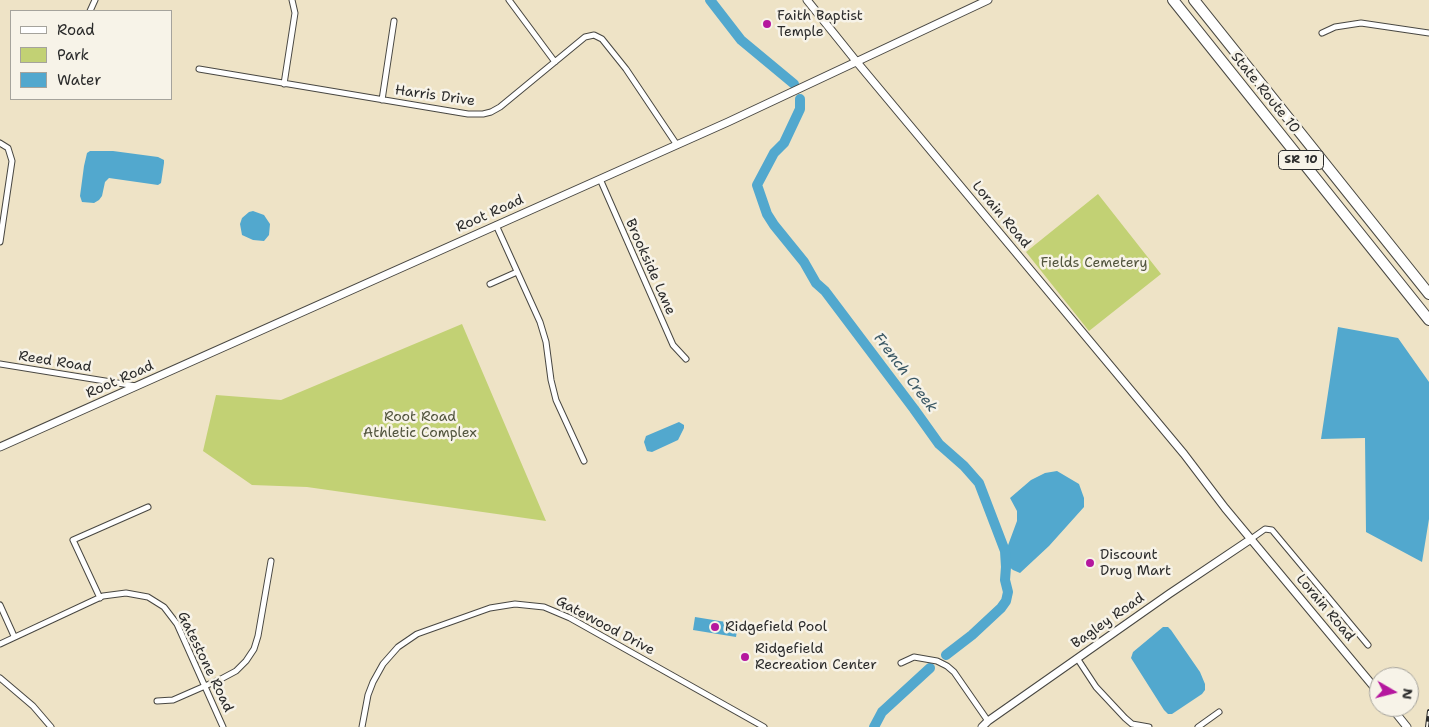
<!DOCTYPE html>
<style>
body{margin:0}
#map{position:relative;width:1429px;height:727px;overflow:hidden;background:#eee3c6;font-family:"Shantell Sans",sans-serif}
canvas{display:block}
.legend{position:absolute;left:10px;top:10px;width:162px;height:90px;box-sizing:border-box;background:#f7f3e8;border:1px solid #a5a39c;margin:0;padding:6px 9px;list-style:none;font-size:15px;color:#2b2b2b}
.legend li{display:flex;align-items:center;gap:10px;height:25px}
.legend b{width:25px;border:1px solid #a5a39c}
.north{position:absolute;left:1369px;top:667px;width:50px;height:50px;box-sizing:border-box;background:#f7f3e8;border:1px solid #a5a39c;border-radius:50%;rotate:98deg;font-size:14px;font-weight:700;line-height:20px;text-align:center;color:#2b2b2b}
.north::after{content:'';display:block;margin:auto;width:18px;height:22px;background:#b5179e;clip-path:polygon(50% 0,100% 100%,50% 72%,0 100%)}
</style>
<div id="map">
<canvas width="1429" height="727"></canvas>
<ul class="legend">
<li><b style="height:6px;background:#fff"></b>Road</li>
<li><b style="height:14px;background:#c2d174"></b>Park</li>
<li><b style="height:14px;background:#52a8ce"></b>Water</li>
</ul>
<div class="north">N</div>
</div>
<script>
const ctx = document.querySelector('canvas').getContext('2d');
ctx.lineJoin = 'round';
function fill(path, color) {
  ctx.fillStyle = color;
  ctx.fill(path, 'evenodd');
}
function poly(rows) {
  const path = new Path2D();
  for (const r of rows) {
    path.moveTo(r[0], r[1]);
    for (let i = 2; i < r.length; i += 2) path.lineTo(r[i], r[i + 1]);
  }
  return path;
}
function strokePath(path, color, width, dash) {
  ctx.strokeStyle = color;
  ctx.lineWidth = width;
  ctx.lineCap = dash ? 'butt' : 'round';
  ctx.setLineDash(dash || []);
  ctx.stroke(path);
}
function drawText(font, color, halo, rows, align = 'center') {
  ctx.font = font + ' "Shantell Sans",sans-serif';
  ctx.lineWidth = 5;
  ctx.setLineDash([]);
  ctx.textBaseline = 'middle';
  ctx.strokeStyle = halo;
  ctx.fillStyle = color;
  for (const [text, x, y, turn = 0] of rows) {
    ctx.save();
    ctx.translate(x, y);
    ctx.rotate((+turn || 0) * Math.PI / 180);
    ctx.textAlign = isNaN(turn) ? turn : align;
    if (halo) ctx.strokeText(text, 0, 0);
    ctx.fillText(text, 0, 0);
    ctx.restore();
  }
}
fill(poly([
 [1098,194,1161,274,1089,331,1026,252],
 [462,324,546,521,307,487,252,485,203,451,216,395,281,400]
]), '#c2d174');
fill(poly([
 [90,151,113,151,158,157,164,160,164,163,161,183,158,185,109,178,105,182,102,196,99,200,94,203,82,202,80,196,84,166,87,153],
 [253,211,264,215,270,224,269,235,264,241,253,240,242,235,240,224,242,218,249,212],
 [1338,327,1398,338,1429,382,1429,519,1422,562,1366,532,1365,438,1321,439],
 [679,422,684,425,684,428,678,440,652,452,647,451,644,442,646,436],
 [1057,471,1079,484,1084,498,1084,507,1049,546,1020,573,1013,570,1008,566,1007,548,1017,521,1017,511,1010,498,1031,480,1045,473],
 [695,617,738,624,736,637,693,630],
 [1163,627,1168,627,1171,630,1200,672,1205,684,1205,690,1202,694,1172,714,1168,714,1164,710,1131,658,1133,652]
]), '#52a8ce');
strokePath(poly([
 [710,0,741,40,794,84],
 [800,99,800,109,784,143,774,153,757,185,767,214,774,225,804,262,816,283,825,291,914,409,939,444,964,466,979,483,1005,551,1006,567,1005,580,1008,592,1006,601,1001,608,972,635,946,655],
 [874,727,882,712,930,668]
]), '#52a8ce', 10);
const minor = poly([
 [509,0,555,62],
 [90,11,95,0],
 [1322,33,1335,27,1361,23,1429,33],
 [199,69,468,114,483,114,491,112,500,107,585,37,594,35,602,39,626,69,677,145],
 [284,84,295,13,292,0],
 [382,100,394,21],
 [0,143,8,148,12,161,0,242],
 [600,179,673,345,686,359],
 [496,225,540,322,546,342,551,380,556,400,584,461],
 [490,284,517,272],
 [0,364,136,386],
 [1251,539,1265,529,1272,530,1368,645],
 [100,598,73,540,148,507],
 [0,605,14,636],
 [0,644,103,596,126,593,148,597,164,607,177,624,223,727],
 [1077,658,1096,687,1125,718,1132,724,1149,727],
 [901,663,914,657,937,661,947,666,954,672,988,721],
 [0,678,33,706,51,727],
 [157,701,173,700,221,679,236,671,246,661,254,649,258,636,271,561],
 [362,727,368,695,373,682,383,664,398,647,417,634,431,629,490,608,515,604,544,607,570,618,764,727],
 [1198,727,1219,712]
]);
const tertiary = poly([
 [807,0,856,61,1184,454,1225,508,1379,693],
 [0,447,728,122,988,0],
 [1391,707,1407,727],
 [982,727,988,721,1169,594,1251,539]
]);
const motorway = poly([
 [1173,0,1429,320],
 [1194,0,1429,294]
]);
strokePath(minor, '#484742', 7);
strokePath(tertiary, '#484742', 9);
strokePath(motorway, '#484742', 12);
strokePath(minor, '#fff', 5);
strokePath(tertiary, '#fff', 7);
strokePath(motorway, '#fff', 10);
const rail = poly([
 [1427,727,1429,711]
]);
strokePath(rail, '#2b2b2b', 4);
strokePath(rail, '#f7f3e8', 2, [5.5]);
for (const [x, y, r, color] of [
 [767,24,5,"#b5179e"],
 [1090,563,5,"#b5179e"],
 [715,627,5,"#b5179e"],
 [745,657,5,"#b5179e"]
]) {
  const dot = new Path2D();
  dot.arc(x, y, r, 0, 2 * Math.PI);
  ctx.fillStyle = color;
  ctx.fill(dot);
  strokePath(dot, '#f7f3e8', 2);
}
for (const [x, y, w] of [
 [1301,160,45]
]) {
  const box = new Path2D();
  box.roundRect(x - w / 2, y - 9.5, w, 19, 4);
  ctx.fillStyle = '#f7f3e8';
  ctx.fill(box);
  strokePath(box, '#2b2b2b', 1);
}
drawText('bold 12px', '#2b2b2b', null, [
 ["SR 10",1301,160]
]);
drawText('14px', '#2b2b2b', '#f7f3e8', [
 ["Faith Baptist",777,16],
 ["Temple",777,32],
 ["Discount",1100,555],
 ["Drug Mart",1100,571],
 ["Ridgefield Pool",725,627],
 ["Ridgefield",755,649],
 ["Recreation Center",755,665]
], 'left');
drawText('14px', '#2b2b2b', '#f7f3e8', [
 ["State Route 10",1265,93,51],
 ["Harris Drive",435,96,8],
 ["Root Road",490,214,-24],
 ["Lorain Road",1001,215,50],
 ["Brookside Lane",650,267,66],
 ["Reed Road",55,362,9],
 ["Root Road",120,380,-24],
 ["Lorain Road",1325,608,50],
 ["Bagley Road",1108,621,-35],
 ["Gatewood Drive",605,626,28],
 ["Gatestone Road",205,662,64]
]);
drawText('14px', '#51543d', '#f7f3e8', [
 ["Fields Cemetery",1094,263],
 ["Root Road",420,417],
 ["Athletic Complex",420,433]
]);
drawText('italic 15px', '#395764', '#f7f3e8', [
 ["French Creek",905,373,53]
]);
</script>
